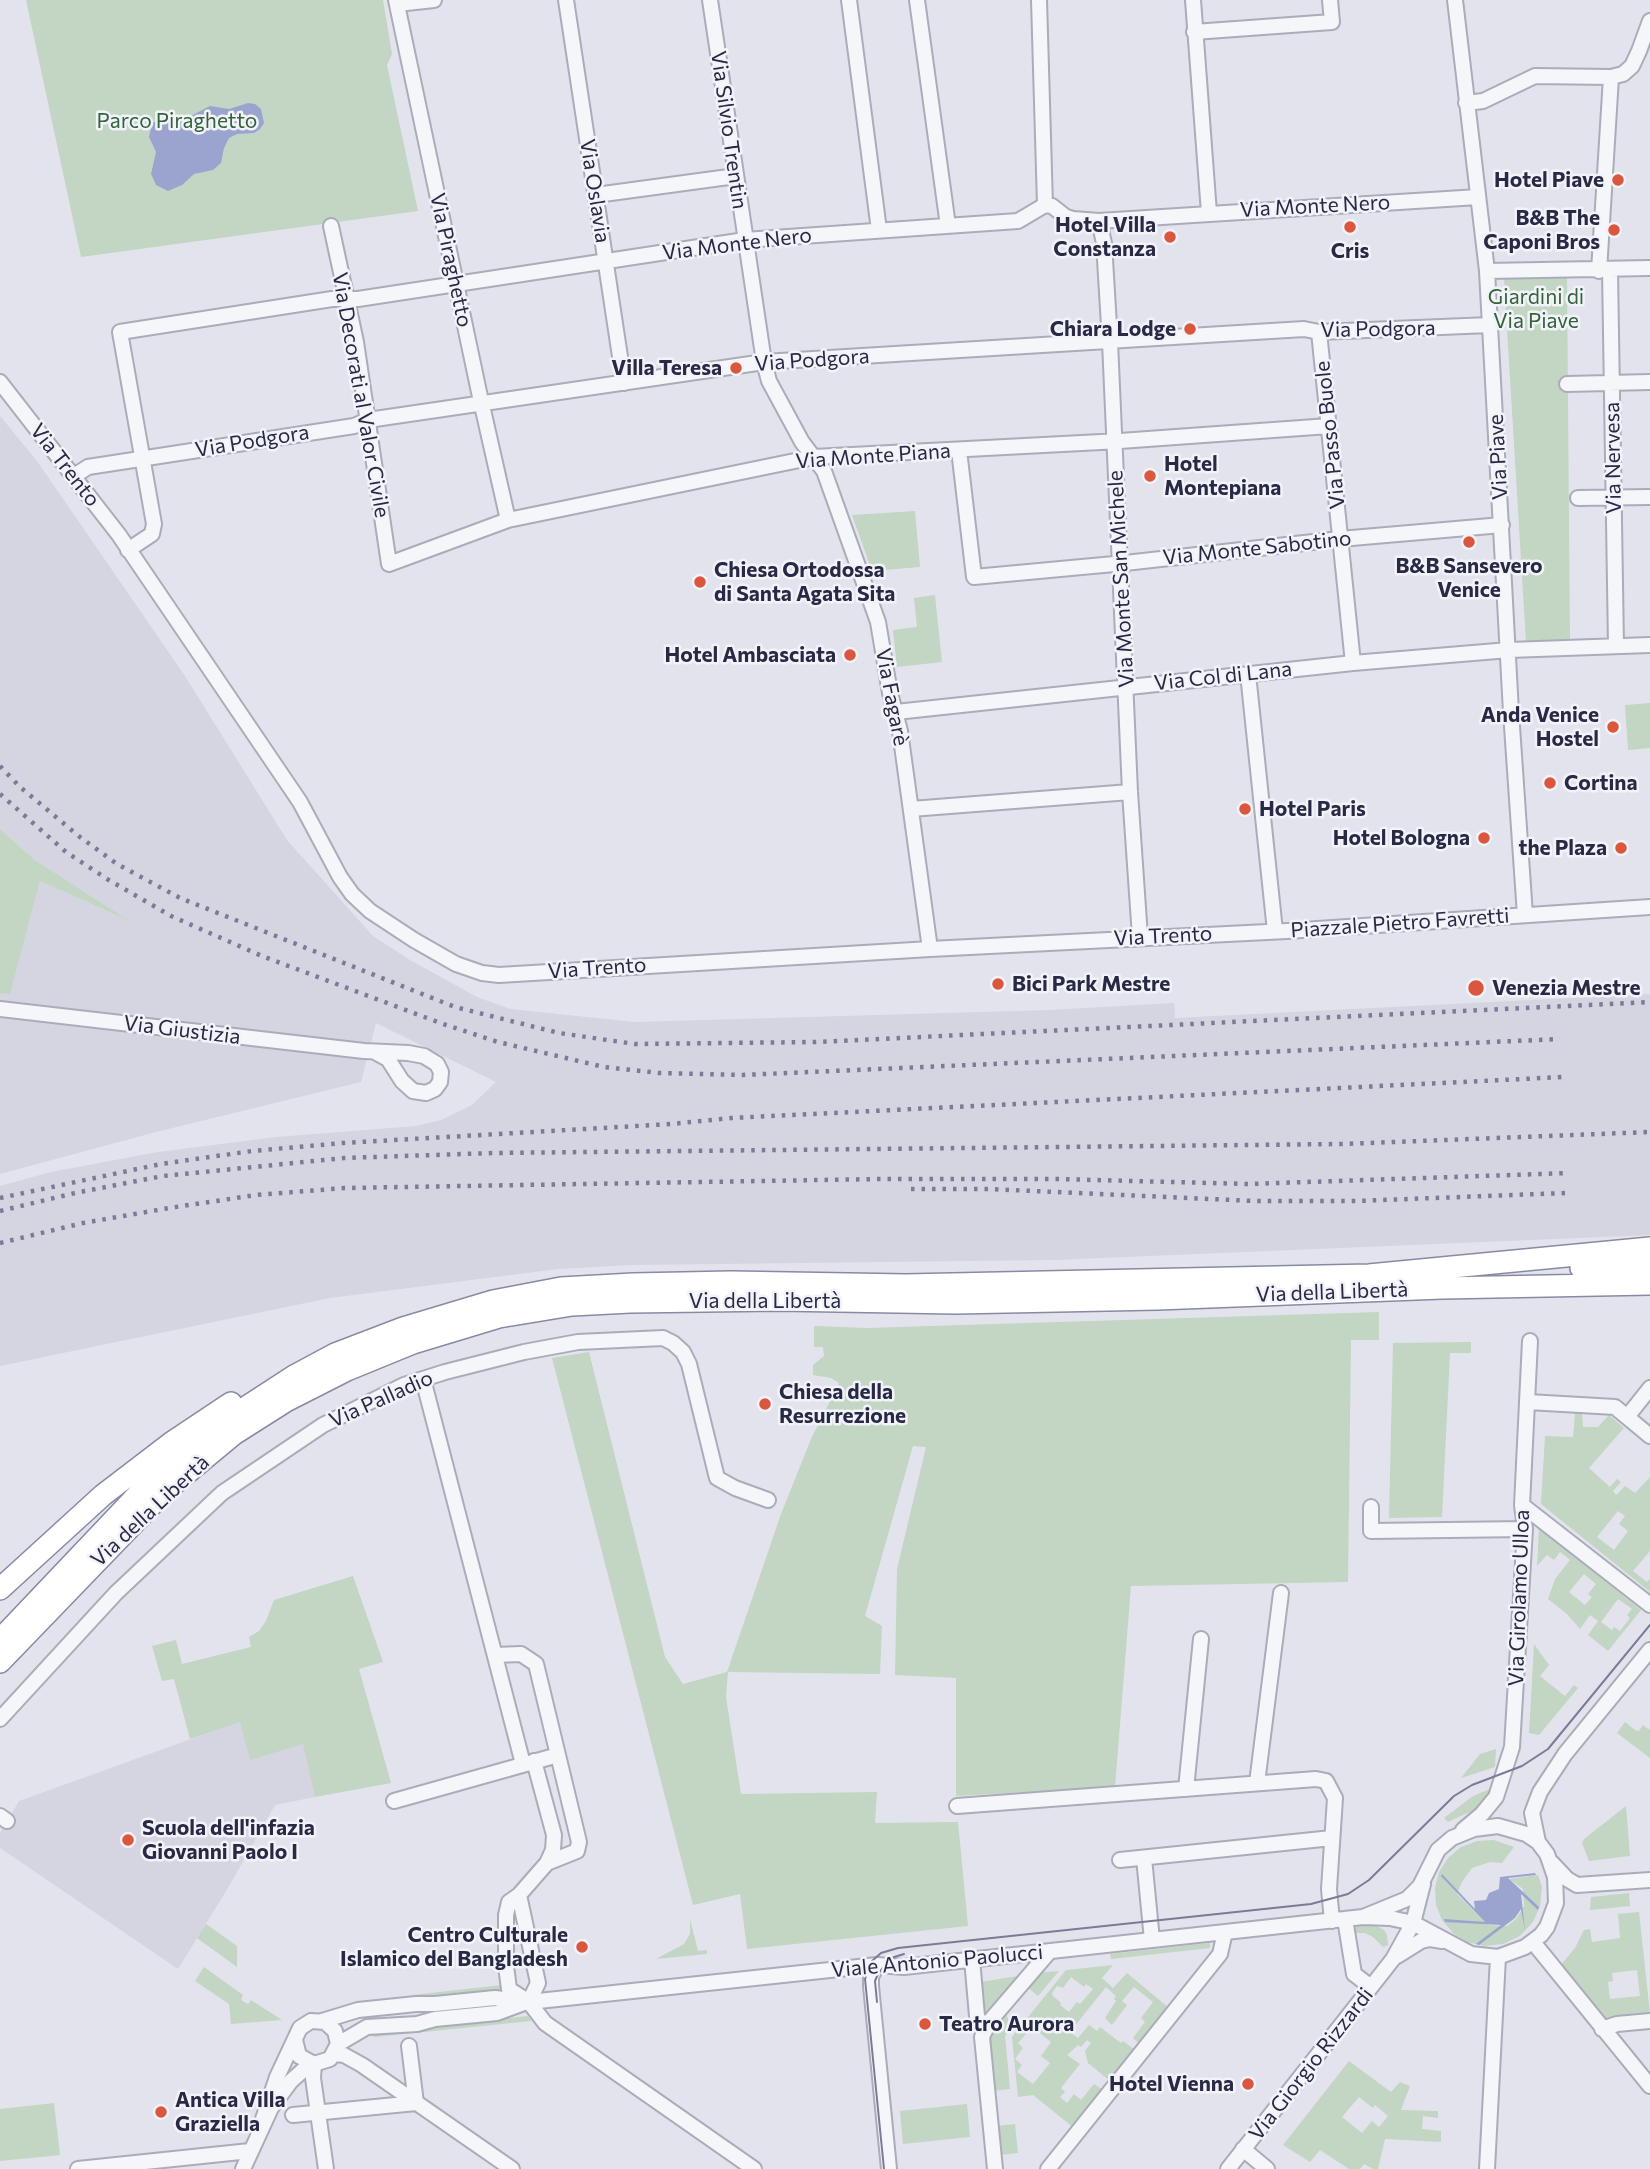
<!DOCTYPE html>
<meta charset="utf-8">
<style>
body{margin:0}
canvas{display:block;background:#e2e3ec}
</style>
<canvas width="1650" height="2169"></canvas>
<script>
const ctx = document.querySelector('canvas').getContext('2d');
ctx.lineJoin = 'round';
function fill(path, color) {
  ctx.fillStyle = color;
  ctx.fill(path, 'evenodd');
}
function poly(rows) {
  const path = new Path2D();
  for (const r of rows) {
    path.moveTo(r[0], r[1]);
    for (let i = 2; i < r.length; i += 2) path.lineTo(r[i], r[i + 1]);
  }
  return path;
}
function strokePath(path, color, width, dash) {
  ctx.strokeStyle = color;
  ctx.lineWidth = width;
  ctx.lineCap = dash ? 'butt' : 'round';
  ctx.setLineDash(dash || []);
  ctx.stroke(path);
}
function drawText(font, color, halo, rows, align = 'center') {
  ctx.font = font + ' Commissioner,sans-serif';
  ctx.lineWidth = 5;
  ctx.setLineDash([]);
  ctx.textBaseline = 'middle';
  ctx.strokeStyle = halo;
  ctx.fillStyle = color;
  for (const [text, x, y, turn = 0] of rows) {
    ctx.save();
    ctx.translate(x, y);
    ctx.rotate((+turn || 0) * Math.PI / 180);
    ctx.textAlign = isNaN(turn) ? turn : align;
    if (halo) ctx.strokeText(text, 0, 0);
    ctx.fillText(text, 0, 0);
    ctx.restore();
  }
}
fill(poly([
 [0,416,37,461,185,676,287,840,373,936,410,960,477,997,510,1009,635,1022,1049,1010,1174,1003,1175,1018,1650,994,1650,1235,1055,1260,632,1265,558,1269,330,1298,0,1366,0,1186,51,1172,158,1152,276,1137,416,1126,441,1120,472,1105,496,1082,376,1023,361,1082,156,1132,0,1174,0,993,10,993,40,881,126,920,35,860,0,829],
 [241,1721,304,1744,315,1797,275,1805,228,1888,178,1969,0,1848,0,1833,19,1801]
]), '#d4d5e1');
fill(poly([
 [26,0,383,0,392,54,387,65,418,211,81,257],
 [1567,277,1570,640,1526,642,1504,279],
 [915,511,920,567,872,571,852,515],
 [935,595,942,662,897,667,893,630,917,627,914,598],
 [1650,703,1650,748,1628,750,1625,705],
 [0,829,35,860,129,921,40,881,10,994,0,993],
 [1379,1312,1379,1340,1351,1340,1348,1582,1131,1586,1115,1787,956,1796,956,1678,895,1675,897,1569,926,1447,913,1446,865,1616,882,1626,880,1674,728,1672,726,1697,741,1794,877,1792,875,1823,958,1822,968,1926,747,1949,740,1894,693,1905,552,1358,589,1352,665,1657,683,1684,727,1672,781,1514,811,1439,839,1383,831,1378,813,1375,813,1365,824,1356,823,1347,814,1347,814,1326,867,1328],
 [1471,1342,1471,1353,1450,1353,1442,1517,1389,1518,1393,1343],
 [1575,1413,1582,1413,1583,1427,1598,1427,1609,1415,1624,1428,1589,1468,1610,1487,1617,1479,1621,1482,1613,1491,1616,1495,1625,1486,1635,1493,1650,1477,1650,1551,1633,1571,1647,1582,1650,1579,1650,1592,1541,1504,1545,1436,1573,1437],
 [1618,1511,1625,1516,1619,1524,1628,1531,1614,1550,1597,1537],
 [1539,1528,1641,1610,1608,1651,1588,1635,1598,1621,1590,1615,1580,1629,1567,1614,1548,1599,1555,1579,1570,1560,1560,1552,1554,1560,1547,1555,1537,1566],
 [1584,1574,1596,1584,1588,1594,1592,1597,1585,1605,1569,1592],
 [1618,1599,1632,1609,1627,1615,1630,1618,1620,1631,1614,1627,1612,1630,1601,1622],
 [353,1576,383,1662,359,1669,391,1783,315,1797,303,1744,250,1760,240,1722,190,1739,174,1679,162,1681,152,1646,176,1640,182,1664,251,1647,249,1637,259,1631,266,1621,274,1600],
 [1534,1644,1549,1665,1540,1676,1565,1696,1574,1685,1578,1688,1539,1735,1529,1733],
 [1625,1722,1635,1730,1639,1731,1643,1725,1650,1730,1650,1758,1617,1733],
 [1496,1749,1495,1767,1461,1778,1480,1754],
 [1495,1787,1481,1804,1472,1811,1448,1822,1444,1818,1473,1796],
 [1626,1806,1630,1856,1589,1861,1582,1843,1584,1839],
 [1494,1840,1514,1847,1502,1863,1490,1862,1472,1868,1462,1882,1457,1894,1488,1925,1507,1926,1516,1919,1524,1906,1523,1889,1509,1879,1538,1875,1542,1887,1540,1906,1533,1922,1520,1936,1503,1944,1485,1946,1467,1942,1453,1933,1442,1920,1436,1905,1435,1888,1439,1872,1448,1858,1461,1847,1477,1841],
 [1629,1893,1630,1906,1590,1910,1591,1897],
 [1639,1912,1650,2014,1604,2019,1560,1966,1575,1948,1584,1930,1590,1929,1592,1942,1620,1938,1618,1914],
 [1637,1970,1640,1996,1610,1999,1608,1982,1613,1981,1612,1973],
 [690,1919,698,1951,707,1950,707,1954,656,1959,684,1944,690,1934],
 [206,1924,237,1946,237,1967,197,1938],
 [1367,1925,1377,1926,1384,1930,1387,1935,1388,1945,1383,1947,1373,1937,1365,1933,1350,1933,1349,1927],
 [1210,1943,1210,1948,1111,1959,1110,1954],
 [1113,1965,1102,1978,1113,1988,1127,1973,1169,2008,1140,2044,1133,2038,1145,2022,1141,2018,1153,2002,1134,1987,1122,2001,1127,2005,1112,2025,1105,2018,1116,2001,1114,1999,1116,1996,1106,1987,1070,2032,1078,2038,1089,2025,1097,2031,1100,2027,1121,2043,1123,2041,1135,2050,1110,2081,1088,2063,1085,2051,1091,2043,1087,2040,1081,2047,1078,2045,1067,2055,1080,2064,1061,2088,1065,2092,1060,2097,1067,2103,1074,2094,1081,2100,1094,2084,1103,2090,1074,2128,1033,2095,1018,2097,1012,2037,1066,1970],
 [1071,1977,1084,1987,1086,1984,1093,1989,1080,2004,1077,2002,1069,2012,1060,2005,1061,2003,1053,1996,1052,1993,1057,1986,1063,1988],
 [1032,2027,1051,2042,1041,2056,1050,2063,1033,2084,1017,2072,1022,2065,1015,2059,1023,2048,1018,2043],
 [204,1967,243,1995,241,2000,248,2004,251,2000,282,2020,231,2024,229,2004,195,1981],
 [1059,1971,1038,1996,1026,1986,1037,1973],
 [1018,1976,984,2015,980,1982],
 [502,1985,502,1990,413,1999,412,1995],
 [1005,2012,1012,2027,1005,2036,1010,2089,993,2091,988,2034],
 [528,2016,531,2021,375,2037,368,2034,376,2030,392,2031],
 [1349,2061,1391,2092,1400,2082,1410,2086,1401,2110,1438,2111,1438,2118,1423,2116,1422,2129,1441,2131,1441,2142,1385,2139,1378,2169,1373,2169,1364,2164,1360,2169,1349,2169,1320,2150,1310,2162,1283,2145],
 [1359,2097,1373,2108,1375,2105,1388,2116,1379,2127,1372,2121,1362,2133,1342,2117],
 [54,2103,60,2155,0,2161,0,2109],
 [967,2104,970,2137,903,2144,900,2111],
 [1015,2124,1018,2153,1000,2155,997,2126]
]), '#c2d6c3');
fill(poly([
 [248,103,255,104,261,109,264,123,260,129,254,133,237,134,229,138,224,148,221,163,213,170,194,174,182,185,168,191,156,185,151,174,156,152,149,137,152,123,165,117,185,119,210,106,229,109],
 [1535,1873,1536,1875,1508,1878,1539,1907,1538,1910,1521,1894,1525,1930,1521,1909,1515,1918,1479,1945,1476,1944,1501,1925,1445,1922,1444,1919,1485,1922,1441,1876,1442,1874,1475,1909,1474,1901,1486,1900,1489,1893,1499,1889,1500,1877]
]), '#9aa4ce');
const minor = poly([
 [396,0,479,392,508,520],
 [566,0,624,383],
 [710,0,764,362,769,381,802,442,824,471,878,622,890,693,900,731,930,949],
 [849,0,879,230],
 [917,0,948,226],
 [1039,0,1045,205],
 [1193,0,1209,213],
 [1455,0,1487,271,1511,712,1525,915],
 [397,4,434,0],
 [1194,32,1332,22,1330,0],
 [1466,103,1483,101,1535,76,1611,77,1623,74,1632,66,1639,51,1650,21],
 [596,195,736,176],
 [1099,221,1104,243,1110,342,1130,792,1140,937],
 [331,226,356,342,389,564,508,520,814,457,1120,441,1329,426],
 [1610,270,1616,646],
 [1487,271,1650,268],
 [1599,271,1611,77],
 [1319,332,1353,663],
 [0,382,119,535,300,802,340,877,352,894,370,911,414,940,456,964,482,973,499,975,930,949,1287,931,1650,907],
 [1567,384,1650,382],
 [959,450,974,577,1125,563,1340,539,1502,525],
 [74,476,88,467,354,426,368,420,764,362,1304,329,1319,332,1490,325],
 [1578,498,1650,497],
 [128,550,152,534,154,524,120,332,332,299,358,299,745,240,1018,221,1045,205,1052,206,1066,217,1073,219,1099,221,1478,197],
 [1248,674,1275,931],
 [896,712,1353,663,1509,650,1650,645],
 [911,809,1130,792],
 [0,1009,364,1051,408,1053,424,1056,437,1064,441,1072,440,1082,435,1089,426,1093,413,1091,402,1081,388,1059,375,1052],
 [423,1379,523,1764],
 [1528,1402,1615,1407,1650,1436],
 [1627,1417,1650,1388],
 [1522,1505,1650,1605],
 [1371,1507,1371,1531,1525,1529],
 [495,1655,521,1654,536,1664,579,1842,577,1851,547,1863],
 [0,1719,116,1593,222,1493,323,1425,404,1385,445,1372,524,1352,578,1342,663,1338,673,1343,683,1352,689,1364,717,1478,735,1488,768,1500],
 [1257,1783,1281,1593],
 [1186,1789,1201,1639],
 [394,1801,558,1755],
 [957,1806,1316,1779,1326,1781,1335,1798,1329,1889,1332,1921],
 [0,1816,7,1821],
 [1463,1830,1482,1814,1496,1797,1512,1747,1525,1529,1522,1505,1530,1341],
 [1538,1842,1532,1813,1540,1792,1565,1754,1650,1650],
 [1144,1858,1152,1940],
 [1120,1860,1332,1838],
 [1552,1863,1567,1879,1577,1885,1650,1880],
 [519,1895,547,1863,553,1850,554,1835,534,1761],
 [1345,1919,1354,1974,1371,1987],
 [1533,1942,1650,2086],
 [1397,1956,1421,1941,1430,1939,1442,1941],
 [972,1959,977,2016,984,2030],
 [877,1965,871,1977,871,1986,889,2169],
 [529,2002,538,1983,519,1895,509,1902,506,1915,506,1966,509,1989,529,2002,545,2023,754,2169],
 [322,2021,358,2010,416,2004,435,2004,495,1998,529,2002,877,1965,904,1967,1363,1917,1390,1918,1413,1923,1471,1954,1498,1957,1525,1947,1541,1935,1547,1927,1556,1903,1555,1877,1547,1854,1538,1842,1526,1834,1498,1826,1474,1829,1452,1838,1438,1850,1420,1886,1407,1899,1363,1917],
 [1602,2029,1617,2024,1650,2021],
 [338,2044,367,2027,417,2024,435,2019,497,2013,524,2003],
 [335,2054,344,2055,362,2065,512,2169],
 [314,2064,313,2078,326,2169],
 [293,2115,416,2103,409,2046],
 [261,2125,277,2077,300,2028,311,2021,325,2022,335,2031,338,2044,330,2059,314,2064,299,2056,295,2040],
 [1243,2149,1267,2169],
 [78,2169,250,2151],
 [243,2169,271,2108,291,2081,311,2063],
 [995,2169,982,2037,989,2022,1050,1951],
 [1048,2169,1220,1954,1225,1932],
 [1228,2169,1393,1959,1413,1923,1423,1884],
 [1487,2169,1498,1957]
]);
const highway = poly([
 [1581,1268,1650,1265],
 [0,1589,103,1495,171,1443,231,1403],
 [0,1640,149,1483,237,1413,294,1376,335,1354,403,1328,493,1301,561,1288,633,1284,731,1282,906,1285,1369,1275,1650,1248],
 [0,1662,164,1492,234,1434,286,1401,347,1370,413,1343,499,1317,572,1305,630,1302,779,1300,956,1303,1158,1299,1442,1288,1650,1284]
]);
strokePath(minor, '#aaacba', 18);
strokePath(highway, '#888aa4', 24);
strokePath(minor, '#f5f6f9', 14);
strokePath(highway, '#fff', 21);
strokePath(poly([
 [877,2002,875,1981,878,1974,891,1958,904,1954],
 [884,2169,865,1979,872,1961,881,1953,898,1948,1311,1904,1348,1894,1369,1880,1454,1796,1472,1785,1522,1766,1548,1749,1650,1625]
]), '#7a7c97', 2);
strokePath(poly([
 [0,766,20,787,80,837,117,864,180,898,455,1007,559,1033,635,1044,816,1042,1650,1002],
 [0,794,66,852,107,879,171,916,262,956,443,1024,498,1042,604,1067,659,1073,742,1075,1560,1039],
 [911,1189,989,1189,1255,1201,1356,1201,1565,1193],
 [0,1198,161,1164,252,1151,343,1143,671,1124,731,1118,1563,1077],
 [0,1211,75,1193,163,1176,344,1158,493,1153,1343,1144,1650,1132],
 [0,1243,83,1223,169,1208,256,1195,345,1188,879,1179,1056,1179,1249,1184,1569,1173]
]), '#7a7c97', 4.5, [3.5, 7]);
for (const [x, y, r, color] of [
 [1618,180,7,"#da563d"],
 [1350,227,7,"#da563d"],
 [1614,230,7,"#da563d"],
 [1170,237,7,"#da563d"],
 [1190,329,7,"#da563d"],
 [736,368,7,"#da563d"],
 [1150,476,7,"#da563d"],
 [1469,542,7,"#da563d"],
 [700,582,7,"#da563d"],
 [850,655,7,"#da563d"],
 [1613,727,7,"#da563d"],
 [1550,783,7,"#da563d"],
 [1245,809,7,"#da563d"],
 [1484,838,7,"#da563d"],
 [1621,848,7,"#da563d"],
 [998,984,7,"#da563d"],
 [1476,988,9,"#da563d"],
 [765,1404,7,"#da563d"],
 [128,1840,7,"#da563d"],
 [582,1947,7,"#da563d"],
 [925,2024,7,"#da563d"],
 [1248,2084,7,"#da563d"],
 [161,2112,7,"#da563d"]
]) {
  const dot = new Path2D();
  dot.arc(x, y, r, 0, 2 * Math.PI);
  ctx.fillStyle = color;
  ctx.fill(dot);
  strokePath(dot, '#f2f3f9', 2.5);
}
drawText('21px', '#34623a', '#f2f3f9', [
 ["Parco Piraghetto",177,121],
 ["Giardini di",1536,297],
 ["Via Piave",1536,321]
]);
drawText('21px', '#282a45', '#f2f3f9', [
 ["Via Silvio Trentin",729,130,82],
 ["Via Oslavia",595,191,81],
 ["Via Monte Nero",1315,206,-3],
 ["Via Monte Nero",737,244,-7],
 ["Via Piraghetto",451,260,78],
 ["Via Podgora",1378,329,-1],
 ["Via Podgora",812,360,-4],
 ["Via Decorati al Valor Civile",361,395,80],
 ["Via Passo Buole",1330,435,-96],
 ["Via Podgora",252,441,-9],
 ["Via Monte Piana",873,456,-4],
 ["Via Piave",1498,457,-93],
 ["Via Nervesa",1613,458,-91],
 ["Via Trento",65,465,52],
 ["Via Monte Sabotino",1257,548,-6],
 ["Via Monte San Michele",1121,579,-93],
 ["Via Col di Lana",1223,676,-6],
 ["Via Fagarè",892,697,79],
 ["Piazzale Pietro Favretti",1400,923,-4],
 ["Via Trento",1163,936,-3],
 ["Via Trento",597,968,-4],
 ["Via Giustizia",182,1030,7],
 ["Via della Libertà",1332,1292,-2],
 ["Via della Libertà",765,1301],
 ["Via Palladio",381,1399,-24],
 ["Via della Libertà",150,1511,-43],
 ["Via Girolamo Ulloa",1519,1598,-88],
 ["Viale Antonio Paolucci",937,1961,-5],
 ["Via Giorgio Rizzardi",1311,2064,-52]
]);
drawText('bold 21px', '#282a45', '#f2f3f9', [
 ["Hotel Piave",1604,180],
 ["B&B The",1600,218],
 ["Caponi Bros",1600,242],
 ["Hotel Villa",1156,225],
 ["Constanza",1156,249],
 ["Cris",1350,251,"center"],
 ["Chiara Lodge",1176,329],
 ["Villa Teresa",722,368],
 ["Hotel",1164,464,"left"],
 ["Montepiana",1164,488,"left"],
 ["B&B Sansevero",1469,566,"center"],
 ["Venice",1469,590,"center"],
 ["Chiesa Ortodossa",714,570,"left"],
 ["di Santa Agata Sita",714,594,"left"],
 ["Hotel Ambasciata",836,655],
 ["Anda Venice",1599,715],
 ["Hostel",1599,739],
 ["Cortina",1564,783,"left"],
 ["Hotel Paris",1259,809,"left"],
 ["Hotel Bologna",1470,838],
 ["the Plaza",1607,848],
 ["Bici Park Mestre",1012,984,"left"],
 ["Venezia Mestre",1492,988,"left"],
 ["Chiesa della",779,1392,"left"],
 ["Resurrezione",779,1416,"left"],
 ["Scuola dell'infazia",142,1828,"left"],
 ["Giovanni Paolo I",142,1852,"left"],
 ["Centro Culturale",568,1935],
 ["Islamico del Bangladesh",568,1959],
 ["Teatro Aurora",939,2024,"left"],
 ["Hotel Vienna",1234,2084],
 ["Antica Villa",175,2100,"left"],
 ["Graziella",175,2124,"left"]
], 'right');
</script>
